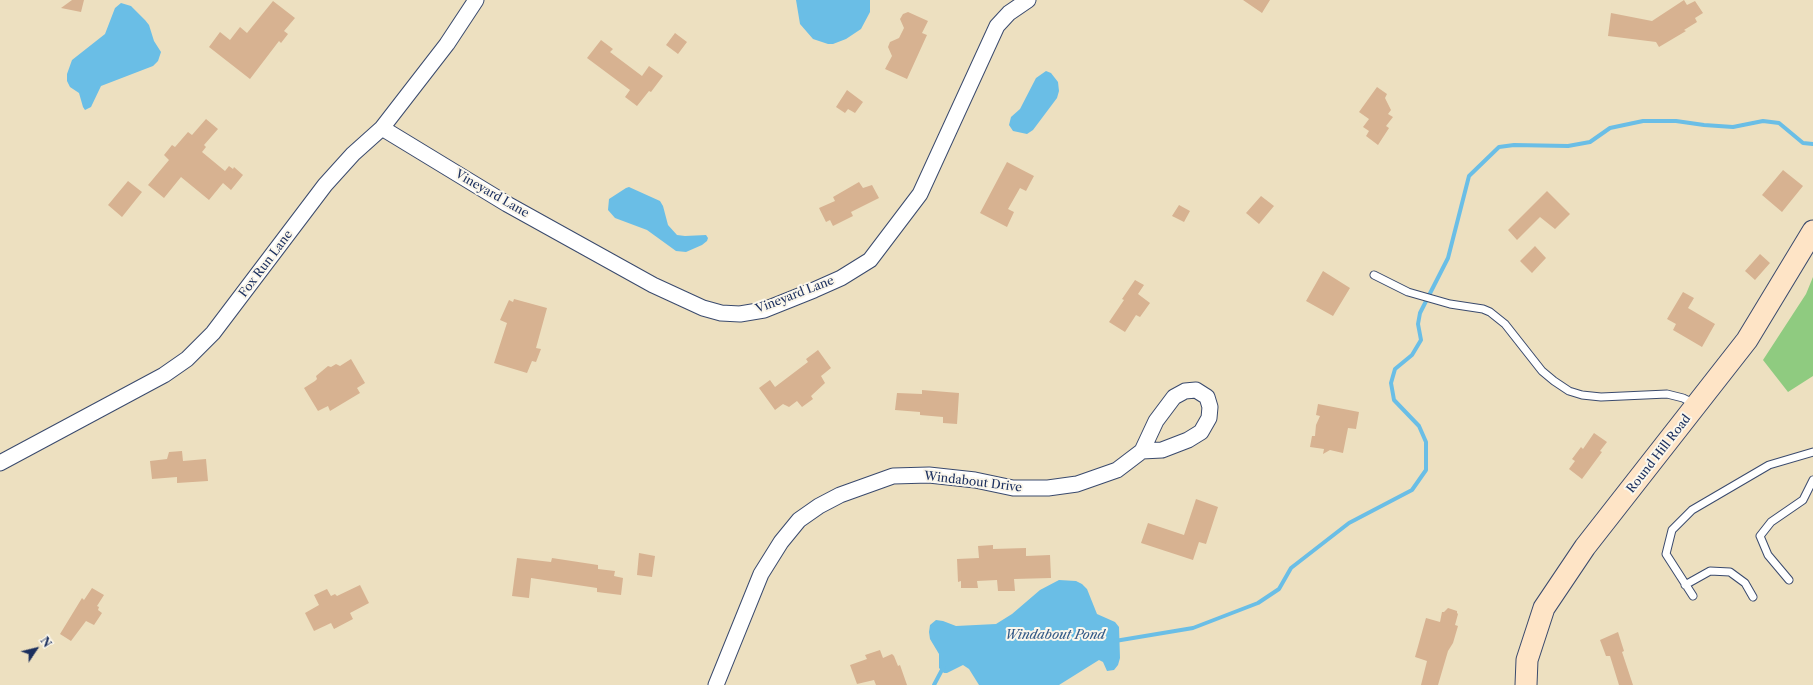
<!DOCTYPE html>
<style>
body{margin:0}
#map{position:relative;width:1813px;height:685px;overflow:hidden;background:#ede0c0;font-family:"Libre Caslon Text",serif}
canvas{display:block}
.north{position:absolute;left:16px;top:629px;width:40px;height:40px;-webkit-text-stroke:3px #fbf7ec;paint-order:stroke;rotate:55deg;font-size:11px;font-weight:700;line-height:16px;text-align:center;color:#1b2f5e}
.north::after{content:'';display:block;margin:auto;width:14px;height:18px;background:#1b2f5e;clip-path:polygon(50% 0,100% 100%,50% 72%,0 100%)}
</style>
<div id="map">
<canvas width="1813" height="685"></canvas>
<div class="north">N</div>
</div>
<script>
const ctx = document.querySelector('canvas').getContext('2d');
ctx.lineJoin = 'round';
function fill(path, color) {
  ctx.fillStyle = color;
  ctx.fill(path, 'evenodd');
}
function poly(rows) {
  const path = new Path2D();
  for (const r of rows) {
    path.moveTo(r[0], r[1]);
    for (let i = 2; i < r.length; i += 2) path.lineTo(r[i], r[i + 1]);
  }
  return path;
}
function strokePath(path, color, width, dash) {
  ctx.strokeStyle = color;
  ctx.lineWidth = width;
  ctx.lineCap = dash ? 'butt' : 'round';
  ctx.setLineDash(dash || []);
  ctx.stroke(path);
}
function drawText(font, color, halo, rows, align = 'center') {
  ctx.font = font + ' "Libre Caslon Text",serif';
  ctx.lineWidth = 4;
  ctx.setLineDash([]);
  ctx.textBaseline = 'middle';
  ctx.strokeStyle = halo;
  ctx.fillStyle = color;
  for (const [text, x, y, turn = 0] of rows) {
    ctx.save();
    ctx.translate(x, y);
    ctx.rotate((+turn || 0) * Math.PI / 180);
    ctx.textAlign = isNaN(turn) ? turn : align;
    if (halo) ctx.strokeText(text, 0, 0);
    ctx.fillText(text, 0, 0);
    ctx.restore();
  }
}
fill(poly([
 [1813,277,1813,376,1788,392,1763,360,1806,294]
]), '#8fcb80');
fill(poly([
 [796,0,870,0,870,12,861,29,846,39,833,44,828,44,813,39,800,24],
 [121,3,131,6,145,20,149,25,154,41,161,52,158,61,153,66,101,86,91,107,85,110,83,107,79,93,70,87,67,81,67,74,72,60,105,34,115,8],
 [1046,71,1051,73,1058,82,1059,91,1057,98,1033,130,1027,134,1013,131,1009,125,1011,117,1020,109,1036,78],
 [629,187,660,201,663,206,668,225,677,235,685,236,706,235,708,238,707,241,702,245,686,252,676,251,647,230,615,218,608,210,609,199,626,188],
 [1059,580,1076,581,1082,584,1087,589,1097,614,1115,622,1119,627,1120,658,1118,665,1114,670,1107,671,1103,662,1099,660,1059,685,979,685,969,669,963,665,947,673,944,673,939,668,939,654,930,639,929,632,930,625,936,620,943,621,956,626,996,624,1012,614,1040,590]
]), '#6abee6');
strokePath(poly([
 [1115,641,1193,628,1258,603,1279,589,1291,568,1349,523,1412,490,1426,470,1426,442,1419,426,1394,400,1391,383,1395,369,1412,355,1421,340,1418,324,1420,313,1448,258,1469,176,1499,147,1514,145,1568,146,1590,142,1610,128,1643,121,1676,121,1704,125,1733,127,1763,121,1779,123,1803,143,1813,144],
 [934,685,944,666]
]), '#6abee6', 4);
fill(poly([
 [72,0,84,0,81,12,61,8],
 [1243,0,1270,0,1262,13],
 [1684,0,1687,5,1695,1,1703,13,1695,18,1697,22,1684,30,1686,31,1659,47,1656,42,1608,36,1611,13,1652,21],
 [273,1,295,18,284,31,288,34,281,43,279,41,250,79,209,47,220,32,230,40,240,27,247,33],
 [908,12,928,21,922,33,927,35,907,79,885,69,892,56,888,47,890,42,899,38,904,28,900,19,903,14],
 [675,33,687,42,678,54,666,45],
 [601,40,613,49,610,52,642,76,649,66,663,76,651,92,649,91,637,106,625,97,630,90,587,58],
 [1377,87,1387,94,1385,98,1391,110,1388,114,1393,117,1386,126,1389,128,1378,145,1366,136,1369,131,1363,127,1369,119,1359,112],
 [847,90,863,102,855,113,848,109,845,113,836,107],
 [206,119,218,129,204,145,206,147,202,152,225,171,229,166,233,169,234,167,243,175,231,190,223,183,209,200,181,177,164,198,148,185,169,160,164,155,172,145,175,147,188,132,192,135],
 [1007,162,1034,176,1026,191,1020,188,1008,209,1014,212,1007,227,980,213],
 [1783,170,1803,186,1782,212,1762,195],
 [128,181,142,192,122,217,108,205],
 [859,182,863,188,872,185,879,198,851,212,853,216,833,226,830,220,826,222,819,208,835,201,833,197],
 [1547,191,1570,214,1555,229,1540,217,1517,240,1508,230],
 [1261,196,1274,206,1259,224,1246,213],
 [1179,205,1190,211,1184,222,1172,216],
 [1535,246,1546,258,1532,273,1520,261],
 [1760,254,1770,263,1755,280,1745,271],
 [1323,271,1350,288,1333,316,1306,301],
 [1135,280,1144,285,1138,294,1150,303,1140,317,1136,315,1125,332,1109,322,1124,300,1122,299],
 [1683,292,1694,298,1688,308,1715,324,1702,347,1673,330,1676,324,1667,319],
 [514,299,547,308,536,348,541,349,536,362,532,361,527,373,494,363,507,323,500,320,509,300,513,302],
 [818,350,831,368,821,376,825,383,811,396,813,399,802,407,797,401,789,407,783,404,775,410,759,388,770,380,775,387,808,362,806,359],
 [351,359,365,383,357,388,360,393,330,411,328,406,318,411,304,388,315,381,317,379,316,376,328,366,331,367,336,364,340,366],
 [922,390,959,393,957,424,943,423,943,417,920,415,920,412,895,410,897,393,922,394],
 [1318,404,1359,412,1356,429,1348,428,1343,453,1330,450,1323,454,1324,449,1310,447,1312,436,1315,436,1316,425,1320,416,1316,415],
 [1594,433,1607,442,1600,451,1602,452,1582,479,1569,469,1575,461,1572,459,1581,447,1583,449],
 [182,451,183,461,206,459,208,481,177,483,177,477,152,479,150,461,167,459,169,452],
 [1196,499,1218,507,1206,544,1199,542,1193,560,1141,543,1148,523,1184,535],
 [993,545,993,549,1026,548,1026,556,1050,555,1051,578,1014,579,1015,591,998,591,997,580,977,581,978,588,961,588,961,581,958,582,957,559,979,558,978,546],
 [639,553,655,556,652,577,637,575],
 [517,558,551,562,552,558,598,565,598,569,615,571,614,576,623,578,621,595,597,592,597,588,531,578,529,598,512,596],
 [360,585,369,603,350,613,353,619,334,629,331,623,314,631,305,613,319,605,314,595,327,589,331,596,335,594,337,596],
 [92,588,104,595,97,606,99,607,98,610,102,613,94,625,86,621,71,641,60,634,82,598,84,600],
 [1448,608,1457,611,1457,613,1458,614,1455,625,1458,626,1453,643,1448,651,1438,685,1421,685,1427,661,1415,657,1426,618,1440,622,1442,612,1444,612],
 [1618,632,1624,651,1622,652,1633,685,1619,685,1610,656,1606,656,1600,640],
 [880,650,883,658,892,654,894,656,898,666,900,665,907,685,876,685,874,680,857,684,850,665,867,659,865,655]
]), '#d7b291');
const lane = poly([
 [1374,275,1408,292,1450,304,1483,309,1490,312,1505,324,1542,371,1554,381,1569,391,1582,395,1601,397,1667,394,1683,398,1695,404],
 [1789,580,1768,555,1760,536,1771,522,1803,500,1813,480],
 [1685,585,1710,571,1730,572,1745,583,1753,597],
 [1693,596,1666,554,1672,530,1692,510,1769,465,1813,452]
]);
const street = poly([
 [382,128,507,204,653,285,703,308,721,313,740,314,764,310,814,290,841,278,870,260,920,194,997,26,1009,13,1028,0],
 [0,463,164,375,187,359,213,333,325,185,353,154,382,128,447,44,476,0],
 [716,685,761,574,781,542,799,520,819,506,840,495,893,476,929,475,975,480,1013,488,1048,488,1077,484,1117,470,1142,451,1156,421,1174,397,1185,391,1196,390,1207,397,1210,407,1209,418,1201,432,1188,440,1162,450,1142,451]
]);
const secondary = poly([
 [1526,685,1527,660,1544,608,1585,547,1747,340,1813,231]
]);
strokePath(lane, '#3a4a6d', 9);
strokePath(street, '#3a4a6d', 17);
strokePath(secondary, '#3a4a6d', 23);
strokePath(lane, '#fff', 7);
strokePath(street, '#fff', 15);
strokePath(secondary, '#fee4c6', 21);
drawText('12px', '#1b2f5e', '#fbf7ec', [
 ["Vineyard Lane",492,194,30],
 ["Fox Run Lane",266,264,-53],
 ["Vineyard Lane",795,295,-21],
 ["Round Hill Road",1659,454,-52],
 ["Windabout Drive",973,482,7]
]);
drawText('italic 13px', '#335a87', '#fbf7ec', [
 ["Windabout Pond",1055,635]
]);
</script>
